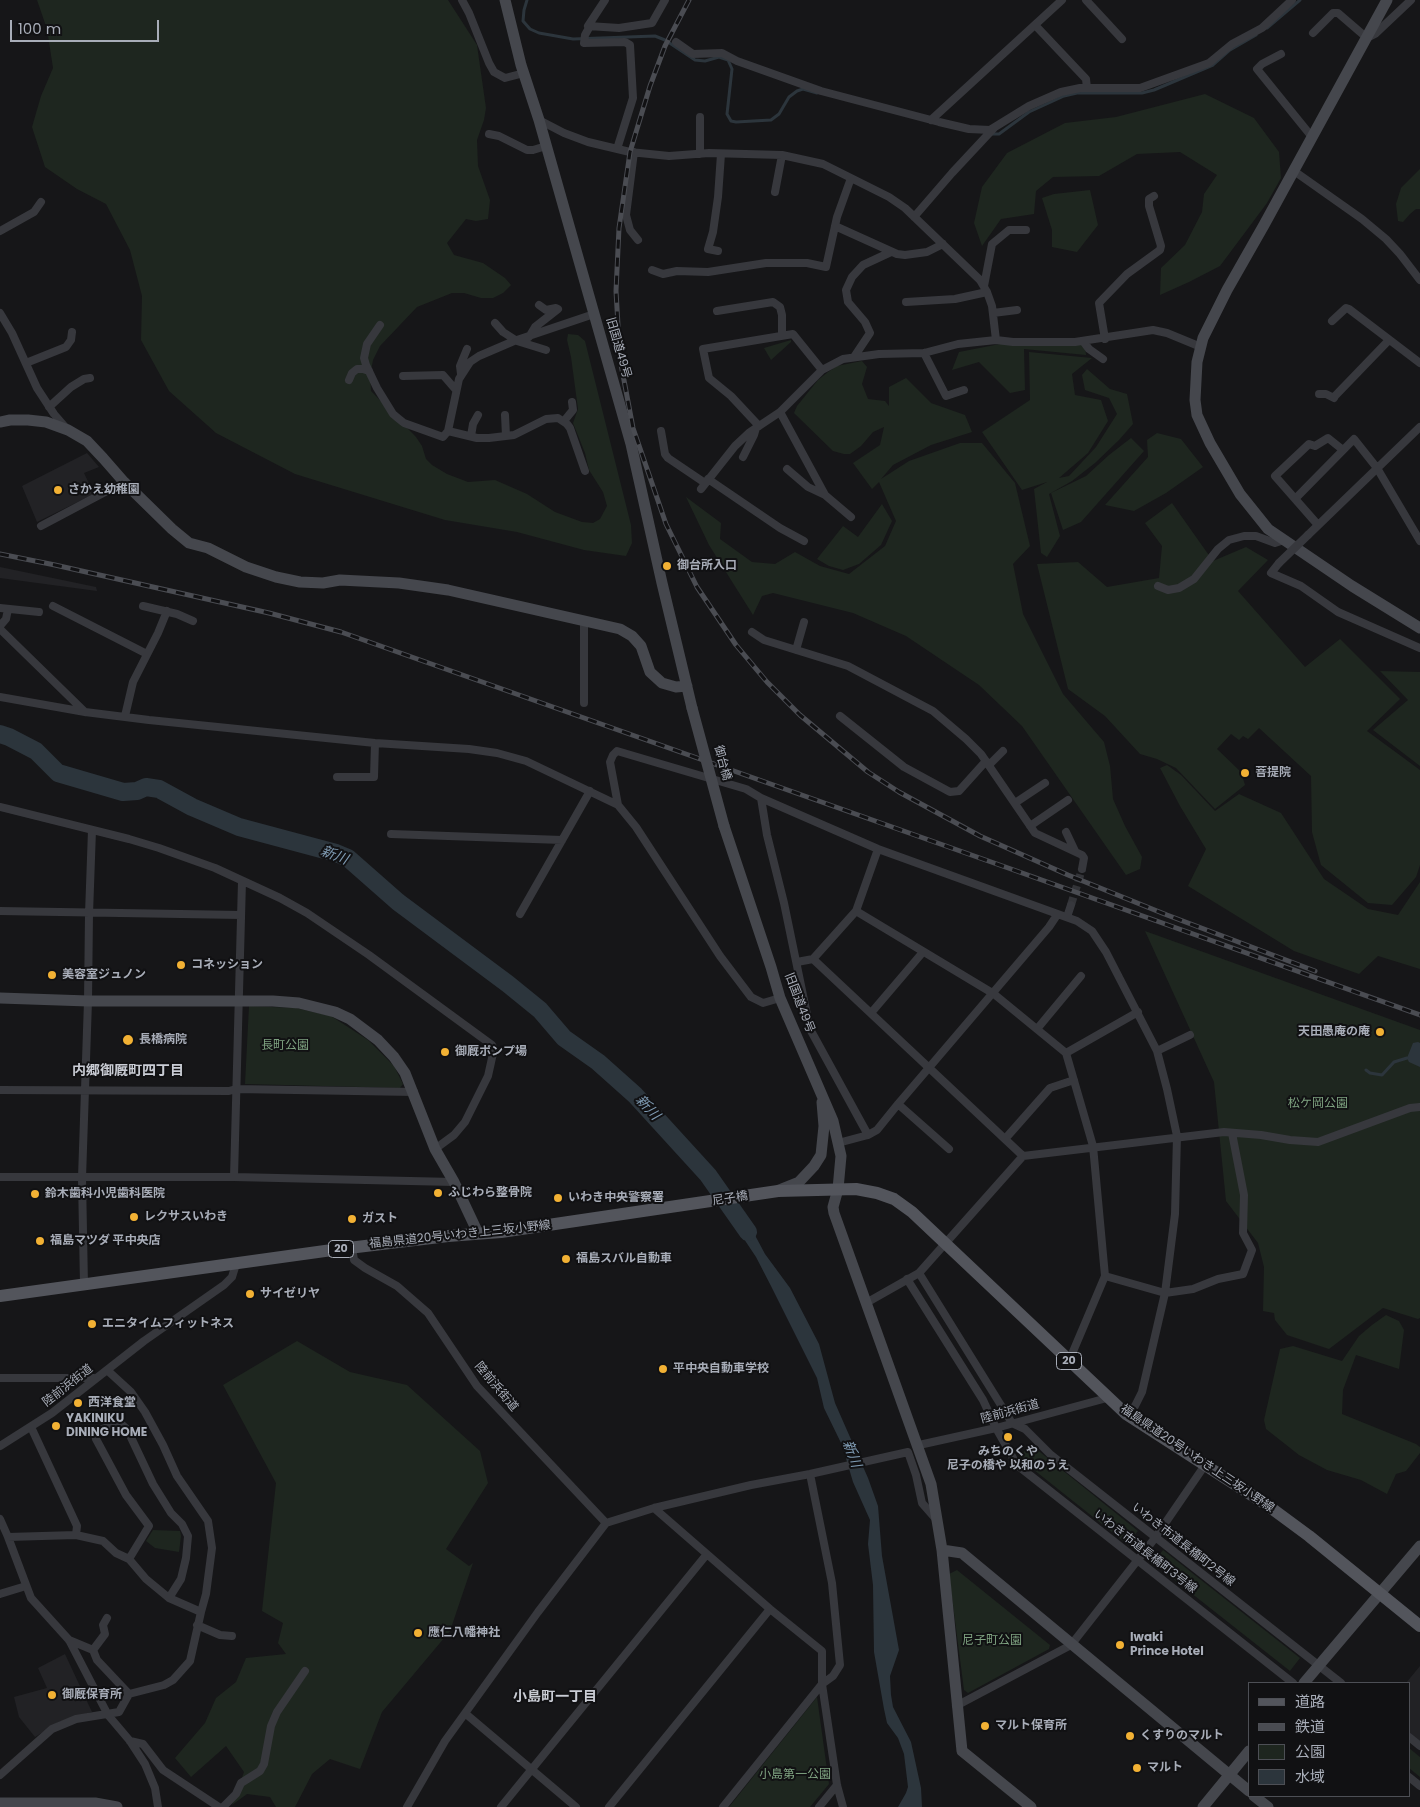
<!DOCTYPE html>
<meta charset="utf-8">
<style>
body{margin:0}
#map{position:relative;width:1420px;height:1807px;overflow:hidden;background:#161618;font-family:Poppins,"Noto Sans JP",sans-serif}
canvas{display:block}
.legend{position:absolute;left:1248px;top:1682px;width:162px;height:115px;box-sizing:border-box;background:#111113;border:1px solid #4d4f55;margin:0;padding:6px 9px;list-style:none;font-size:15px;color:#a8adb8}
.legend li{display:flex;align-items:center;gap:10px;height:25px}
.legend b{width:25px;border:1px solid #4d4f55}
.scale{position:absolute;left:10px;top:20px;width:149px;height:22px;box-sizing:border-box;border:2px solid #a8adb8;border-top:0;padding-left:6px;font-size:15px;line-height:18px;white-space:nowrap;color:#a8adb8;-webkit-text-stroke:4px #111113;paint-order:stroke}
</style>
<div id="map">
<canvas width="1420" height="1807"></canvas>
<ul class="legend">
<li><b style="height:6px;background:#53555c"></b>道路</li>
<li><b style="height:6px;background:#4a4c52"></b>鉄道</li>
<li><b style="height:14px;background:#1e261f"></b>公園</li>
<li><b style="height:14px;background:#2c353c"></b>水域</li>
</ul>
<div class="scale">100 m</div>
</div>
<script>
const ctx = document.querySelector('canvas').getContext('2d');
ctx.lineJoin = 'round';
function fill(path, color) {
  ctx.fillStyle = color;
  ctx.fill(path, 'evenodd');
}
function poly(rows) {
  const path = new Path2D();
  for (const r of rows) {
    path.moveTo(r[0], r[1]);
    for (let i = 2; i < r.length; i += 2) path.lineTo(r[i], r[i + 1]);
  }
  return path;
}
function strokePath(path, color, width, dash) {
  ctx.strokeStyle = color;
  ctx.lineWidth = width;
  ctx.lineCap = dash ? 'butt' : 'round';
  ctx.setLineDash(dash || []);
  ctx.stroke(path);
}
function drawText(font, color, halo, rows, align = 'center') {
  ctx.font = font + ' Poppins,"Noto Sans JP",sans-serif';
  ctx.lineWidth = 4;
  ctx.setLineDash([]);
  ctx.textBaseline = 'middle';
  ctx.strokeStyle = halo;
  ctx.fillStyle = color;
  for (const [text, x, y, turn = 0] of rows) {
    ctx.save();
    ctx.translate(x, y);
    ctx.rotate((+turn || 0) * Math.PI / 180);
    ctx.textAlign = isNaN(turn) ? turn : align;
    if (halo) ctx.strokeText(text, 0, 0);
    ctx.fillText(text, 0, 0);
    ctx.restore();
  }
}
fill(poly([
 [87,453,99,467,84,473,94,494,37,522,22,486],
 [0,567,96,587,97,591,0,578],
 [65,1654,92,1712,59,1722,35,1737,19,1717,14,1697,47,1688,38,1668],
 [1420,1666,1420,1742,1409,1733,1409,1683,1406,1683]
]), '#222225');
fill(poly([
 [37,0,448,0,477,45,486,108,484,120,477,140,478,166,490,200,488,219,476,221,466,219,447,243,454,255,483,263,505,278,511,285,503,293,493,298,481,298,464,293,452,293,417,307,380,346,373,360,370,376,371,391,416,437,422,446,426,459,432,465,447,474,468,482,495,480,527,494,555,512,582,522,593,523,600,519,607,506,603,492,589,470,585,453,573,423,578,409,571,357,567,340,568,334,578,335,585,341,631,525,632,543,626,556,584,550,517,532,445,520,295,474,216,433,169,391,141,340,142,296,130,250,106,204,77,189,45,167,32,127,41,96,53,68,47,29],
 [1205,94,1254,118,1279,152,1281,178,1267,203,1220,266,1189,282,1160,295,1161,268,1185,245,1202,212,1204,194,1217,175,1180,152,1137,154,1099,176,1053,177,1036,191,1034,214,1001,219,982,246,974,223,982,187,1007,153,1065,123,1116,117],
 [1420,169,1420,209,1416,209,1410,214,1403,222,1398,221,1396,204,1401,188],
 [1090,190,1098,225,1077,252,1052,247,1052,230,1042,198,1054,194],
 [791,340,791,342,771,360,764,348],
 [1010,342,1085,345,1086,355,1024,349,1025,390,1010,393,979,362,952,370,959,352],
 [1029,352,1092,358,1072,374,1075,395,1101,400,1108,421,1088,453,1059,478,1069,476,1096,447,1117,414,1109,398,1085,390,1082,375,1087,369,1110,389,1127,394,1133,424,1119,440,1095,463,1072,481,1049,494,1060,536,1047,557,1041,553,1034,489,1047,482,1022,490,982,432,1030,400],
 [862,361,867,367,862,384,868,399,885,401,889,406,889,387,906,378,931,403,965,415,972,432,931,445,893,465,881,479,909,461,960,443,982,443,1015,483,1030,546,1013,564,1023,614,1063,694,1104,742,1110,766,1113,799,1125,826,1142,857,1140,869,1126,875,1022,726,979,685,906,636,853,613,773,593,762,596,753,615,709,545,686,497,721,523,720,539,752,562,775,564,795,552,820,566,849,574,885,546,896,521,879,482,872,489,853,463,880,445,884,427,873,432,861,446,850,454,844,454,833,451,794,413,797,406,818,380,828,372,837,366],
 [1157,433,1181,439,1203,467,1166,493,1134,511,1105,505,1148,457,1147,440],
 [1131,438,1144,451,1081,522,1063,530,1051,493,1086,476,1109,455],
 [1172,503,1213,561,1246,547,1268,560,1238,591,1305,667,1340,639,1400,699,1367,731,1420,770,1420,865,1416,877,1392,905,1368,903,1321,865,1312,832,1311,776,1259,728,1248,739,1243,736,1239,740,1231,734,1217,749,1241,772,1245,785,1215,809,1176,768,1157,759,1140,754,1105,716,1068,689,1037,564,1078,562,1107,587,1159,578,1162,546,1145,523],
 [882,504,892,521,881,545,859,564,843,570,829,566,817,559,843,526,858,537],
 [1380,671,1420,672,1420,766,1373,730,1408,700],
 [1167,765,1181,775,1215,811,1239,794,1281,813,1324,879,1368,909,1398,915,1420,882,1420,969,1378,956,1359,974,1294,951,1188,886,1206,849,1180,806,1160,768],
 [1145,931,1420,1030,1420,1318,1418,1319,1383,1308,1329,1349,1287,1335,1275,1320,1274,1313,1263,1311,1264,1267,1258,1243,1226,1201,1214,1082],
 [249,1006,296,1008,331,1016,368,1040,394,1066,403,1084,400,1088,245,1084],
 [1386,1315,1399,1321,1404,1330,1399,1369,1356,1355,1343,1390,1342,1414,1416,1444,1420,1447,1420,1453,1406,1471,1396,1474,1387,1494,1361,1480,1327,1470,1299,1455,1266,1429,1264,1420,1280,1349,1293,1346,1342,1361,1359,1336,1372,1325],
 [297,1341,350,1372,407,1385,480,1451,488,1483,446,1549,469,1566,473,1563,450,1631,382,1712,360,1769,330,1759,312,1774,295,1807,276,1807,270,1797,247,1794,232,1805,244,1772,226,1746,191,1777,175,1758,205,1723,216,1698,236,1682,246,1658,286,1654,278,1643,283,1623,262,1611,276,1483,223,1385],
 [1030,1444,1138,1531,1127,1544,1019,1458],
 [153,1530,180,1531,181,1536,179,1552,155,1548,146,1541],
 [1163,1550,1300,1658,1290,1671,1153,1563],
 [957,1570,1050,1645,1049,1649,968,1693,964,1690,949,1574],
 [817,1697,829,1784,810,1807,729,1807],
 [1409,1748,1420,1757,1420,1777,1409,1768]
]), '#1e261f');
fill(poly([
 [1418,1042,1420,1043,1420,1067,1409,1062,1407,1058,1413,1043],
 [745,1212,749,1224,765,1254,790,1288,819,1344,835,1403,868,1478,878,1506,882,1556,899,1650,890,1676,891,1695,893,1707,911,1742,921,1788,922,1807,898,1807,906,1793,908,1787,904,1754,898,1738,887,1723,884,1709,874,1652,873,1585,868,1544,870,1520,853,1482,842,1445,824,1408,817,1378,771,1286,756,1257,728,1215]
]), '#2c353c');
strokePath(poly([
 [527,0,524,10,523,21,530,29,539,33,573,39,655,36,665,40,695,60,705,61,719,57,728,60,732,69,727,114,731,121,736,122,771,120,779,114,789,97,797,91,803,89,817,93],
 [1267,28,1300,0],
 [991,134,999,134,1029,112,1064,96,1077,93,1142,93,1154,90,1213,65,1230,50,1256,35],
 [1366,1070,1370,1073,1382,1075,1394,1062,1407,1058]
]), '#2c353c', 3);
strokePath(poly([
 [0,734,9,737,36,751,58,773,123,792,137,791,146,787,159,789,192,807,239,827,336,853,348,858,398,902,508,984,540,1010,564,1038,598,1062,635,1095,708,1175,748,1232]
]), '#2c353c', 18);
strokePath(poly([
 [1071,905,1082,869]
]), '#333438', 8, [8, 4]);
strokePath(poly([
 [462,0,469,13,489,63,494,72,505,78,524,73],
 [605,0,588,26,619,28,652,23,665,0],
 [1086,0,1122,39],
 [1035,25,1086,79,1087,88],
 [590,26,585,35,584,43,625,42,630,45,633,98,617,149],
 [1313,33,1333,13,1338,13,1367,38,1375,34,1411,0],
 [676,42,693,54,722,53,737,61,821,91,939,122,969,129,990,130,1029,106,1061,92,1080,88,1140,88,1209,63,1232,44,1262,28,1292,0],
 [1281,54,1262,64,1257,69,1312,137],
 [539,120,564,133,588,142,630,152,669,156,709,153,782,155,823,164,889,197,905,208,980,280,987,292,992,306,996,340,958,344,924,353,879,354,843,359,822,370,780,412,750,432,735,446,701,489],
 [931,120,1062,0],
 [489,134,499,136,527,150,533,150,546,146],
 [634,152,626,215,630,230,638,240],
 [700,154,700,117],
 [1294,171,1362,219,1386,239,1400,254,1420,280],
 [775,192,782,155],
 [914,217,952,173,994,128],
 [835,226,897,254,905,255,927,252,943,244],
 [0,231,34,212,41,202],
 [718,251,708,249,713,232,718,197,721,154],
 [652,270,663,274,677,271,708,272,766,263,807,263,826,267,837,217,851,178],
 [984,286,992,244,1009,230,1026,230],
 [906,302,955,299,987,292],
 [717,311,773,302,780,307,782,315,782,335],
 [0,313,12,333,37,388,54,414,67,429],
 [993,313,1017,310],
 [1332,321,1346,308,1349,309,1420,363],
 [495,323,503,332,517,341,546,350],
 [380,325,367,344,364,358,366,365,377,388,393,414,399,419,404,423,443,437,448,431,459,379,470,362,479,356,514,341,594,314],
 [529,337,535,327,558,309,556,308,546,310,539,305],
 [1105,339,1099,303,1127,274,1160,250,1161,246,1149,206,1149,199,1154,196],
 [996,340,1013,342,1075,342,1153,330,1167,333,1201,347],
 [1083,341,1089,349,1103,359],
 [924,353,946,396,964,390],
 [854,357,870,333,865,322,848,302,846,290,852,277,863,265,891,252],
 [26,363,66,347,71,340,72,332],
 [461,374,460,366,467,349],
 [403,376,443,375,456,390],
 [349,380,352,373,357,369,363,369,369,371],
 [1319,394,1326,394,1334,398,1335,396,1389,340],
 [49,407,71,387,84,379,90,378],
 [780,412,825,495,851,517],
 [505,415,506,436],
 [564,421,573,410,572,402],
 [759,426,731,396,709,378,703,349,793,334,822,370],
 [448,431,477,438,489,438,514,435,546,419,558,418,567,424,570,428,585,471],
 [661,431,665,454,668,458,705,483],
 [471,436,473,424,478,415],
 [743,457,754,435,756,428],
 [787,469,808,487,825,495],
 [708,479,780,528,804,541],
 [1295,499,1354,439,1377,468,1420,541],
 [1318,525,1275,476,1309,444,1315,446,1328,438,1343,450],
 [41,526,124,482],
 [1308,535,1420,427],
 [1279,563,1271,573,1301,586,1338,612,1420,648],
 [1158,586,1168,590,1179,588,1194,579,1218,549,1229,540,1244,536,1256,536,1275,543,1284,540],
 [53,606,147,654],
 [143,606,177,614,193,621],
 [0,608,39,612],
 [584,621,584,703],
 [0,626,6,619,8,609],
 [0,629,85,712],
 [752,632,764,640,848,666,933,711,966,739,981,754,1035,833,1082,855,1084,858,1082,869],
 [796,650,804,622],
 [0,697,85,712,149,720,375,743,469,749,497,753,526,761,618,805],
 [125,716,133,682,158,633,167,611],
 [840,716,904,767,950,792,959,791,986,761],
 [989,765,1003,751],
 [337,777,374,777,375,743],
 [761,798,878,849,1077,921,1092,931,1106,952,1157,1051,1167,1089,1177,1136,1175,1214,1165,1293,1142,1392,1135,1406,1126,1414],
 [1015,803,1045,783],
 [0,807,129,839,159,848,215,868,280,898,307,913,369,955,492,1045,494,1049,488,1076,465,1122,454,1135,435,1149],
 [1030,826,1068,800],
 [1066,832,1075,851],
 [391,834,562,840],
 [0,911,241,915],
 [856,911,994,994,1066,1053,1093,1146,1105,1276,1069,1361],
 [520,914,590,791],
 [1067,917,1071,905],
 [813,959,1023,1156],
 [797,962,813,959,856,911,878,849],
 [780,998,763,1003,751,997,720,956,636,827,618,805,610,762,613,755,617,751,746,789,761,798,767,835,784,903,810,1029,868,1135],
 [871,1013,923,952],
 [1037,1029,1081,976],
 [1157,1051,1190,1035],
 [1066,1053,1138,1012],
 [0,1090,229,1091,236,1089,414,1092],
 [898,1104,949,1149],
 [1005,1139,1050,1088,1074,1080],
 [838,1143,868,1135,877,1130,898,1104,1049,927,1057,915],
 [0,1177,234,1177,454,1182],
 [234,1177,242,881],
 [352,1247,354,1260,365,1268,397,1286,428,1313,477,1386,606,1523],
 [919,1273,1012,1423,1025,1429,1051,1455,1341,1683],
 [1105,1276,1165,1293,1193,1289,1218,1279,1243,1274,1252,1250,1243,1233,1244,1195,1232,1133],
 [907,1279,983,1400,996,1428,1017,1465,1293,1683],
 [84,1285,82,1178,88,1001,89,914,92,830],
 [866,1303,919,1273,1023,1156,1224,1132,1261,1135,1290,1140,1318,1142,1410,1108,1420,1107],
 [0,1378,94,1378],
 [31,1427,77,1526,76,1535],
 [919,1445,996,1428,1107,1398],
 [0,1446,52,1413,144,1341,224,1285,232,1277,236,1264],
 [810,1474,832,1583,840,1665,833,1676,822,1684,837,1785,843,1807],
 [654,1508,770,1609,822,1651,822,1684,723,1807],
 [0,1519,8,1537,31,1598,69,1640,108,1715,130,1741,145,1764,155,1788,158,1807],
 [8,1537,76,1535,103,1541,116,1553,129,1559,146,1579,169,1598,201,1612,206,1594,212,1548,208,1521,177,1476,163,1445,145,1412,131,1392,107,1370],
 [129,1559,149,1526,126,1495,96,1439,95,1433,102,1429,120,1423,127,1429,153,1484,171,1513,182,1524,188,1536,186,1558,181,1579,169,1598],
 [0,1594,26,1586],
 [197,1625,220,1635,232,1636],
 [69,1640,93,1650,97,1660,129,1694],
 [93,1650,105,1634,103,1625,107,1618],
 [956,1706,1071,1645,1155,1538,1205,1465],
 [466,1714,576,1807],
 [1409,1737,1420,1746],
 [130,1741,143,1744,163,1770,219,1807],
 [0,1775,52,1729,76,1719,119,1712,129,1694,164,1685,173,1680,190,1661,201,1612],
 [1409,1777,1420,1786],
 [223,1807,236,1794,241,1783,260,1771,264,1764,271,1726,277,1712,305,1671],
 [407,1807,445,1741,538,1612,606,1523,654,1508,751,1485,810,1474,908,1452,916,1475,922,1503,936,1519],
 [501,1807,707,1554],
 [609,1807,770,1609],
 [819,1807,837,1785]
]), '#37383d', 8);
strokePath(poly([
 [505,0,521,65,539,120,631,444,662,583,692,708],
 [1387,0,1264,225,1227,290,1203,338,1197,362,1195,400,1197,415,1210,443,1240,494,1268,529,1352,586,1420,628],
 [0,422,10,420,28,420,46,422,68,430,87,441,103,458,124,482,172,529,189,543,208,548,246,567,276,577,300,582,323,583,340,580,399,583,448,590,620,629,632,636,641,646,650,672,662,683,676,687,687,686],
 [724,826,771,967,780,998,833,1121,841,1156,838,1189,833,1207,834,1213,931,1484,942,1550,962,1751,1031,1807],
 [0,998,88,1001,273,1001,299,1003,335,1012,350,1019,378,1040,394,1057,405,1073,435,1149,454,1182,478,1233],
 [779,1190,799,1182,814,1166,821,1155,824,1126,822,1102],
 [942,1550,962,1553,1249,1791],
 [1304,1683,1420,1546],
 [1254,1796,1268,1807],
 [0,1803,95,1803,117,1807],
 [1203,1807,1249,1751]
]), '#45474d', 11);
strokePath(poly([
 [0,1296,332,1250,448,1236,501,1232,778,1191,856,1189,877,1193,894,1199,912,1212,1126,1414,1267,1505,1309,1536,1420,1626]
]), '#53555c', 12);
const rail = poly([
 [689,0,665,46,650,86,630,152,619,228,616,291,620,359,633,428,666,524,697,587,736,645,767,682,800,715,868,772,899,792,980,836,1068,875,1167,915,1315,971],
 [0,554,55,565,269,613,341,632,1011,869,1420,1015]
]);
strokePath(rail, '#4a4c52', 5);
strokePath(rail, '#111113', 3, [9]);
strokePath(poly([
 [1279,563,1308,535]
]), '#37383d', 8);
strokePath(poly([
 [692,708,724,826]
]), '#45474d', 11);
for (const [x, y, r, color] of [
 [58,490,5,"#f2b134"],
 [667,566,5,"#f2b134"],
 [1245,773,5,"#f2b134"],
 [181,965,5,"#f2b134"],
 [52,975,5,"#f2b134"],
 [1380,1032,5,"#f2b134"],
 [128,1040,6,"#f2b134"],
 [445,1052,5,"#f2b134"],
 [438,1193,5,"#f2b134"],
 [35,1194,5,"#f2b134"],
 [558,1198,5,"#f2b134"],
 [134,1217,5,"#f2b134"],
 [352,1219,5,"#f2b134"],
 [40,1241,5,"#f2b134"],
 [566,1259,5,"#f2b134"],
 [250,1294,5,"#f2b134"],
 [92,1324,5,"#f2b134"],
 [663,1369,5,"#f2b134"],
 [78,1403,5,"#f2b134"],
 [56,1426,5,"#f2b134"],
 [1008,1437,5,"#f2b134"],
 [418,1633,5,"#f2b134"],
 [1120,1645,5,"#f2b134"],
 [52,1695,5,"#f2b134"],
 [985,1726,5,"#f2b134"],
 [1130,1736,5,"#f2b134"],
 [1137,1768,5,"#f2b134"]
]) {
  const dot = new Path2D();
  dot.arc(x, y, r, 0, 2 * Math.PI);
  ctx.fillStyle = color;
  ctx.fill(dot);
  strokePath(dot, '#111113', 2);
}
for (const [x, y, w] of [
 [341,1249,25],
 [1069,1361,25]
]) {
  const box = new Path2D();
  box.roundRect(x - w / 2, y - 8.5, w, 17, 4);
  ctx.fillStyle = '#111113';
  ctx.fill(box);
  strokePath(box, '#a8adb8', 1);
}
drawText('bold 11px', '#a8adb8', null, [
 ["20",341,1249],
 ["20",1069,1361]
]);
drawText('12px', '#a8adb8', '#111113', [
 ["旧国道49号",618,348,74],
 ["御台橋",722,763,75],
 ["旧国道49号",799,1003,69],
 ["尼子橋",730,1199,-9],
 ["福島県道20号いわき上三坂小野線",460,1235,-6],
 ["陸前浜街道",68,1386,-38],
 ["陸前浜街道",496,1387,50],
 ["陸前浜街道",1010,1412,-15],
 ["福島県道20号いわき上三坂小野線",1197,1459,34],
 ["いわき市道長橋町2号線",1183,1545,38],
 ["いわき市道長橋町3号線",1145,1552,38]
]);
drawText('bold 12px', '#a8adb8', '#111113', [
 ["さかえ幼稚園",68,490],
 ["御台所入口",677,566],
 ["菩提院",1255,773],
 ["コネッション",191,965],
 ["美容室ジュノン",62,975],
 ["天田愚庵の庵",1370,1032,"right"],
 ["長橋病院",139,1040],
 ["御厩ポンプ場",455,1052],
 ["ふじわら整骨院",448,1193],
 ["鈴木歯科小児歯科医院",45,1194],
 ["いわき中央警察署",568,1198],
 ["レクサスいわき",144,1217],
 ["ガスト",362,1219],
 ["福島マツダ 平中央店",50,1241],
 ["福島スバル自動車",576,1259],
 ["サイゼリヤ",260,1294],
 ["エニタイムフィットネス",102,1324],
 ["平中央自動車学校",673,1369],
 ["西洋食堂",88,1403],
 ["YAKINIKU",66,1419],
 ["DINING HOME",66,1433],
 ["みちのくや",1008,1452,"center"],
 ["尼子の橋や 以和のうえ",1008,1466,"center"],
 ["應仁八幡神社",428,1633],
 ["Iwaki",1130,1638],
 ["Prince Hotel",1130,1652],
 ["御厩保育所",62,1695],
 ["マルト保育所",995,1726],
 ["くすりのマルト",1140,1736],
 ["マルト",1147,1768]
], 'left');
drawText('12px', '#7fa381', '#111113', [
 ["長町公園",285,1046],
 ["松ケ岡公園",1318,1104],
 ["尼子町公園",992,1641],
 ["小島第一公園",795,1775]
]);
drawText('italic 14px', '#7f9bb3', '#111113', [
 ["新川",334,856,21],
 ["新川",647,1108,47],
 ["新川",851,1454,69]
]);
drawText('bold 14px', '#c9ccd4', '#111113', [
 ["内郷御厩町四丁目",128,1071],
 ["小島町一丁目",555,1697]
]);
</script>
